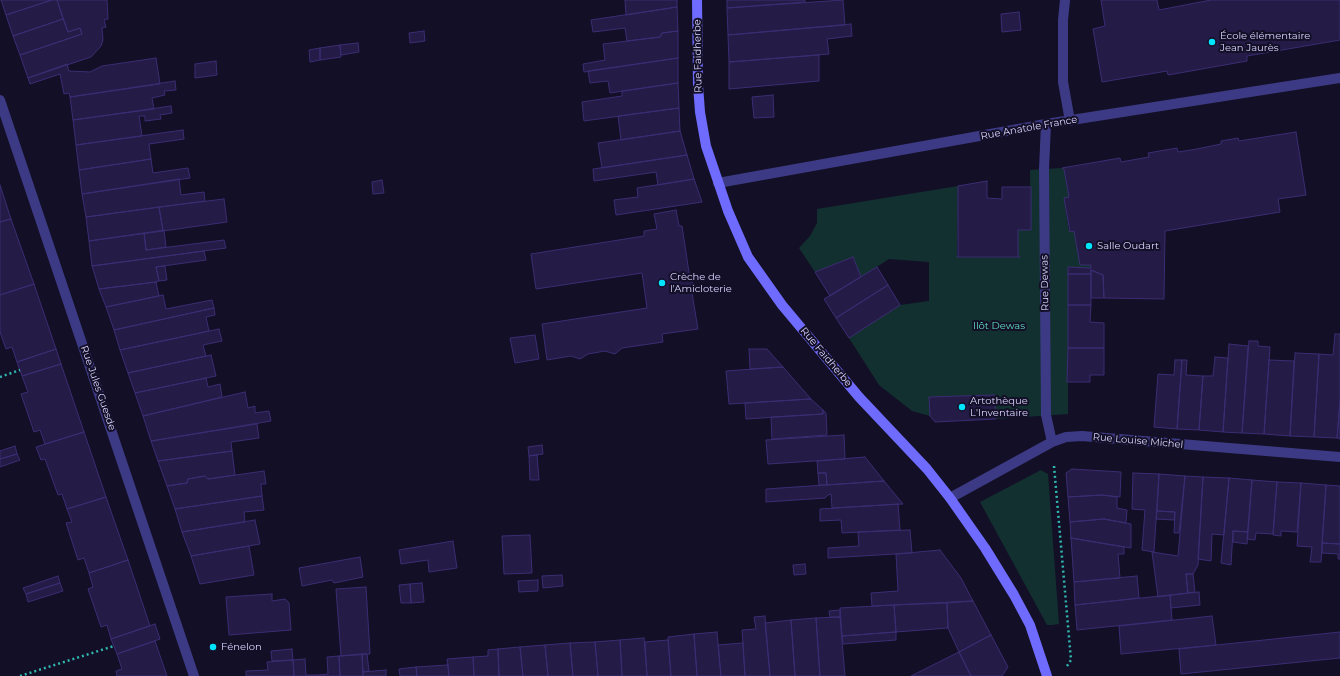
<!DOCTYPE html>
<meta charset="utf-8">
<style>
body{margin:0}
canvas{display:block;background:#130f26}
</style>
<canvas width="1340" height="676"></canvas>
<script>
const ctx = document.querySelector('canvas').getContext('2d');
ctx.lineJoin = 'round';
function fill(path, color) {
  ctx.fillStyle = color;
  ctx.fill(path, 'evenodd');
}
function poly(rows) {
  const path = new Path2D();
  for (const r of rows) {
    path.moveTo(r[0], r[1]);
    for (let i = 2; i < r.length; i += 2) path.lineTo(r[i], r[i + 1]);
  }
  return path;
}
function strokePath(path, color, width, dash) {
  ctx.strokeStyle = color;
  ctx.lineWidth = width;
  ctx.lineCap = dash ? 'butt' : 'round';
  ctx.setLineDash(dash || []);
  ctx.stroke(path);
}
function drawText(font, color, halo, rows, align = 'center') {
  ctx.font = font + ' Montserrat,sans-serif';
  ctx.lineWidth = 4;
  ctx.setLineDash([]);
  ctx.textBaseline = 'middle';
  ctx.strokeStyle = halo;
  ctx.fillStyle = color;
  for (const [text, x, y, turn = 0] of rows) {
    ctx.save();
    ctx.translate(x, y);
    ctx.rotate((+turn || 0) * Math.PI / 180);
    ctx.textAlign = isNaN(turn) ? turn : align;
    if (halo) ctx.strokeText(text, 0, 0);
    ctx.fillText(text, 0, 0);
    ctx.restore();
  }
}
fill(poly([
 [1062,168,1064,169,1069,197,1064,199,1069,231,1074,231,1091,265,1091,268,1068,268,1068,414,996,419,994,395,929,397,930,416,912,411,879,385,849,338,900,305,929,301,929,262,889,259,861,277,853,257,815,272,799,248,810,236,817,223,817,209,958,186,957,257,1020,257,1018,255,1018,230,1031,230,1030,170],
 [1041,470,1048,474,1059,624,1052,625,1047,625,980,502]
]), '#12302f');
const building = poly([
 [1,0,52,0,6,15,1,0],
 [52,0,57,0,63,19,13,36,6,15,52,0],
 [57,0,107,0,108,19,104,20,106,27,102,28,103,40,101,46,91,57,28,78,20,55,82,34,80,28,68,32,57,0],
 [625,0,677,0,677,7,626,15,625,0],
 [727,0,805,0,805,2,727,8,727,0],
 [843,0,845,25,728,35,727,8,843,0],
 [1101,0,1157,0,1159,10,1211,0,1340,0,1340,40,1247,56,1247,61,1168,75,1167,71,1102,82,1093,29,1105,26,1101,0],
 [677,7,678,31,662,33,660,37,627,41,625,28,593,32,591,20,677,7],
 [1019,12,1021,30,1002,32,1001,14,1019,12],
 [63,19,68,32,80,28,82,34,20,55,13,36,63,19],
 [851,24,852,36,827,39,829,54,729,62,728,35,851,24],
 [424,31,425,41,410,43,409,33,424,31],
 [678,31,678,58,584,72,583,64,605,60,603,44,660,37,662,33,678,31],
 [358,43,359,52,341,55,340,45,358,43],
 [340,45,341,57,320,60,320,48,340,45],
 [320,48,320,60,310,62,309,50,320,48],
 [819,55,819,81,729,89,729,62,819,55],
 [156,58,160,84,70,97,69,93,64,94,60,74,30,84,28,78,67,64,69,71,90,72,102,66,156,58],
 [678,58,678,83,610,93,608,81,590,83,588,71,678,58],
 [216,61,217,75,195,78,195,64,216,61],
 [175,81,176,90,164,91,165,95,152,98,154,109,73,120,70,97,175,81],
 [678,83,679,108,584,121,582,102,622,96,622,91,678,83],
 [773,95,774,117,754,118,752,97,773,95],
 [171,106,172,113,160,115,161,119,145,121,145,116,139,116,142,136,76,145,73,120,171,106],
 [679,108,680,131,621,140,618,116,679,108],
 [183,130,184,139,149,144,151,159,79,170,76,145,183,130],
 [680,131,687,155,602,168,598,143,680,131],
 [1296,132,1306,195,1278,199,1280,212,1165,231,1164,299,1104,298,1103,275,1091,270,1091,274,1068,274,1068,267,1091,268,1091,265,1080,265,1074,231,1070,232,1064,198,1069,197,1064,169,1062,168,1120,158,1121,162,1149,157,1148,153,1177,148,1178,152,1197,149,1221,144,1221,141,1238,138,1239,141,1296,132],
 [687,155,694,179,658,185,656,172,594,181,593,169,687,155],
 [151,159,153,173,188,168,190,178,82,194,79,170,151,159],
 [179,179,181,195,204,192,205,201,86,217,82,194,179,179],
 [694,179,702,202,616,215,614,200,638,197,637,188,694,179],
 [382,180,384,193,373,194,372,182,382,180],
 [987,181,987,198,1002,199,1002,187,1031,187,1031,230,1018,230,1018,255,1020,257,957,257,958,255,958,186,987,181],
 [0,185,11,219,0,222,0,185],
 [224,199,227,222,163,231,159,207,224,199],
 [159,207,163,231,89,241,86,217,159,207],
 [676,210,679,226,682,226,690,279,695,286,692,293,698,329,662,334,663,342,622,348,615,354,605,351,588,354,580,359,571,356,547,360,542,324,647,308,642,273,536,289,531,254,644,236,644,231,657,229,654,214,676,210],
 [11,219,34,284,0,295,0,222,11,219],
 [164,230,166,247,146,250,144,233,164,230],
 [144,233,146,250,224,240,226,248,92,266,89,241,144,233],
 [204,251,206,260,156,267,159,281,156,282,99,289,92,266,204,251],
 [853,257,861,277,830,296,815,272,853,257],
 [165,266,167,280,159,281,156,267,165,266],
 [877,267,888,285,836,318,824,299,877,267],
 [1091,270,1103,275,1104,298,1091,298,1091,270],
 [1068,274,1091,274,1091,305,1068,305,1068,274],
 [156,282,159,296,106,307,99,289,156,282],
 [34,284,56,349,17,362,12,347,6,349,0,332,0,295,34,284],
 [888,285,900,305,849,338,836,318,888,285],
 [163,295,166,309,212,300,214,308,114,330,106,307,163,295],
 [1068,305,1091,305,1090,322,1104,323,1104,348,1068,348,1068,305],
 [214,308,215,315,206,317,209,331,120,350,114,330,214,308],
 [219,329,222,341,203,345,206,356,128,373,120,350,219,329],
 [1335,334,1340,334,1340,402,1337,438,1314,437,1319,354,1333,355,1335,334],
 [535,335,539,359,515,363,510,338,535,335],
 [1249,341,1258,341,1258,346,1270,347,1264,434,1242,433,1249,341],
 [1229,344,1248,346,1242,433,1223,432,1229,344],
 [1068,348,1104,348,1104,375,1090,375,1090,382,1067,382,1068,348],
 [56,349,61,364,22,376,17,362,56,349],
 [749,349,767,349,783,367,750,369,749,349],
 [1295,353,1319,354,1314,437,1290,436,1295,353],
 [211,355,216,376,135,393,128,373,211,355],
 [1215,357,1228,358,1223,432,1199,430,1203,376,1213,376,1215,357],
 [1175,360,1182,360,1177,429,1154,427,1158,374,1174,375,1175,360],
 [1182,360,1187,360,1186,375,1203,376,1199,430,1177,429,1182,360],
 [1269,360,1294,361,1290,436,1264,434,1269,360],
 [61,364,84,432,45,444,40,430,34,432,21,394,28,392,22,376,61,364],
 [783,367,811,399,729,404,726,371,783,367],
 [206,378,208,387,220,384,222,397,143,416,135,393,206,378],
 [245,392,248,408,255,406,255,413,269,411,271,421,151,441,143,416,245,392],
 [994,395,996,419,935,422,930,416,929,397,994,395],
 [811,399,823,410,823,414,746,419,745,403,811,399],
 [1340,402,1340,439,1337,438,1340,402],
 [823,410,826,413,827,435,772,439,771,417,823,414,823,410],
 [257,424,259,438,231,442,232,451,158,461,151,441,257,424],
 [84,432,106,497,67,509,62,494,58,495,45,459,41,460,36,447,84,432],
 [844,435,845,459,768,464,766,440,844,435],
 [542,445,543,454,529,456,528,447,542,445],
 [15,446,17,454,0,459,0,451,15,446],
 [232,451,235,475,208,479,205,476,188,479,187,483,167,486,158,461,232,451],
 [17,454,20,460,0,467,0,459,17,454],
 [537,455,539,480,530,480,529,456,537,455],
 [865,457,884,481,827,485,826,473,818,473,817,461,865,457],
 [1072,469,1121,472,1120,497,1102,495,1068,497,1066,473,1072,469],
 [264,471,266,484,261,484,262,496,175,509,167,486,187,483,188,479,205,476,208,479,264,471],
 [818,473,826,473,827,485,819,485,818,473],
 [1133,473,1159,474,1154,552,1142,550,1145,510,1132,509,1133,473],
 [1159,474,1185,476,1179,533,1174,533,1175,512,1157,511,1159,474],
 [1185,476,1203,477,1198,565,1193,574,1186,574,1188,593,1158,597,1152,552,1178,556,1185,476],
 [1203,477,1229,478,1224,535,1212,534,1211,561,1198,559,1203,477],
 [1229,478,1252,480,1248,532,1233,531,1231,565,1221,563,1229,478],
 [1252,480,1277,482,1273,534,1256,533,1255,540,1247,539,1252,480],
 [884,481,903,504,832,508,831,494,828,495,825,498,766,502,766,489,884,481],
 [1277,482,1301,483,1297,532,1281,531,1281,536,1273,535,1277,482],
 [1301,483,1326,485,1321,562,1310,562,1312,547,1297,546,1301,483],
 [1326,485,1340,486,1340,544,1322,543,1326,485],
 [1102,495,1117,497,1117,508,1127,510,1126,523,1104,519,1070,522,1068,497,1102,495],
 [262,496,264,510,244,512,245,522,182,532,175,509,262,496],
 [106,497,128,560,89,573,84,558,78,560,66,523,72,522,67,509,106,497],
 [898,504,900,530,842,533,841,520,820,521,820,509,898,504],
 [1157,511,1175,512,1174,520,1156,519,1157,511],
 [1104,519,1131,524,1131,548,1071,538,1070,522,1104,519],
 [255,520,260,544,191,556,182,532,255,520],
 [910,530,912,553,828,558,828,548,859,546,858,532,910,530],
 [1233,531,1248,532,1247,544,1233,542,1233,531],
 [530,535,532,573,504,574,502,536,530,535],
 [1071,538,1124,547,1124,554,1118,554,1120,578,1074,582,1071,538],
 [453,541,457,568,429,572,428,560,401,564,399,550,453,541],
 [1322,543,1340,544,1340,559,1338,559,1338,554,1322,553,1322,543],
 [249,546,254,575,200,584,191,556,249,546],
 [940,550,961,578,973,601,872,606,871,593,898,591,896,554,940,550],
 [360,557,363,577,334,583,332,580,302,586,299,568,360,557],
 [128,560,150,626,111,639,107,625,101,627,88,589,93,587,89,573,128,560],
 [805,564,806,574,794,575,793,565,805,564],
 [1186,574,1193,574,1195,592,1188,593,1186,574],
 [562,575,563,586,543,588,542,576,562,575],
 [58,576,60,583,26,594,23,588,58,576],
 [1137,576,1139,598,1075,605,1074,582,1137,576],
 [538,580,538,591,519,592,518,581,538,580],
 [60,583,63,591,28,602,26,594,60,583],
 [422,583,424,602,411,603,410,584,422,583],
 [410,584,411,603,401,603,399,585,410,584],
 [366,587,370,654,341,656,336,589,366,587],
 [1199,592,1200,605,1171,608,1170,595,1199,592],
 [272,594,272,601,285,599,289,603,291,630,229,635,226,597,272,594],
 [1170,595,1172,620,1077,630,1075,605,1170,595],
 [973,601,991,635,959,652,948,628,947,603,973,601],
 [947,603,948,628,896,632,894,605,947,603],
 [894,605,896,632,842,636,840,608,894,605],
 [840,610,840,617,830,617,829,611,840,610],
 [765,616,770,676,745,676,742,630,756,629,754,617,765,616],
 [1212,616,1216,645,1121,654,1119,626,1212,616],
 [840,617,845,676,820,676,816,618,840,617],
 [816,618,820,676,795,676,791,620,816,618],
 [791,620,795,676,770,676,765,623,791,620],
 [155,624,160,639,117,654,111,639,155,624],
 [717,632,721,676,697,676,694,634,717,632],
 [896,632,896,640,843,644,842,636,896,632],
 [1340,632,1340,658,1181,674,1179,649,1340,632],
 [694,634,697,676,671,676,668,637,694,634],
 [991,635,1008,667,1002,676,971,676,959,652,991,635],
 [644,638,647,676,622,676,620,640,644,638],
 [620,640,622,676,598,676,595,642,620,640],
 [668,640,671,676,647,676,645,642,668,640],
 [155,641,167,676,117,676,116,671,122,669,117,654,155,641],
 [595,642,598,676,573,676,570,643,595,642],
 [570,643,573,676,548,676,545,645,570,643],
 [743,643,745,676,721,676,718,645,743,643],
 [545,645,548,676,523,676,520,647,545,645],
 [520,647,523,676,499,676,498,649,520,647],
 [292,649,293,660,272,661,271,651,292,649],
 [498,649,499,676,474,676,473,657,488,656,488,650,498,649],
 [959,652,971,676,911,676,959,652],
 [362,654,363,676,340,676,339,656,362,654],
 [362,654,367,654,369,671,363,672,362,654],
 [339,656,340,676,318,676,318,675,328,674,327,657,339,656],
 [473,657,474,676,449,676,447,659,473,657],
 [305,659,306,675,318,675,318,676,294,676,293,660,305,659],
 [293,660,294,676,246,676,246,671,268,670,267,662,293,660],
 [448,665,449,676,417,676,416,667,448,665],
 [416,667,417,676,400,676,399,669,416,667],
 [386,670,386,676,363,676,363,672,386,670]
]);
fill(building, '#241b47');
strokePath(building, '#3b2d73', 1);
strokePath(poly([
 [0,377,20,370],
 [1054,466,1071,660,1067,666],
 [20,676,114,646]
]), '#2fb8b0', 2.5, [2, 3]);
strokePath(poly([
 [1065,0,1063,20,1063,82,1070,121]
]), '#3d3a85', 10);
strokePath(poly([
 [0,100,194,676],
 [1046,124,1044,169,1046,415,1052,442],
 [718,183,1046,124,1340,78],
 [950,498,1052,442,1066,437,1082,436,1340,457]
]), '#3d3a85', 10);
strokePath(poly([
 [697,0,698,85,700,112,706,146,728,211,748,257,782,305,859,397,927,469,950,498,985,548,1014,595,1030,625,1047,676]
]), '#6f6bff', 10);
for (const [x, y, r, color] of [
 [1212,42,4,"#00e5ff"],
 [1089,246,4,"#00e5ff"],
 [662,283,4,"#00e5ff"],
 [962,407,4,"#00e5ff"],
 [213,647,4,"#00e5ff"]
]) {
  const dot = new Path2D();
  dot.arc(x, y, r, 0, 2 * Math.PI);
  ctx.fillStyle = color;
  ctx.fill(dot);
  strokePath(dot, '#130f26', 1.5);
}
drawText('10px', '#d9d4ff', '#130f26', [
 ["École élémentaire",1220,36],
 ["Jean Jaurès",1220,48],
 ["Salle Oudart",1097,246],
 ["Crèche de",670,277],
 ["l'Amicloterie",670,289],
 ["Artothèque",970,401],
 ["L'Inventaire",970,413],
 ["Fénelon",221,647]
], 'left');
drawText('10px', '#d9d4ff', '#130f26', [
 ["Rue Faidherbe",698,56,-91],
 ["Rue Anatole France",1029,128,-10],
 ["Rue Dewas",1045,283,-91],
 ["Rue Faidherbe",826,357,50],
 ["Rue Jules Guesde",98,388,71],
 ["Rue Louise Michel",1138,441,5]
]);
drawText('10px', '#5fe0c0', '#130f26', [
 ["Ilôt Dewas",999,326]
]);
</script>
